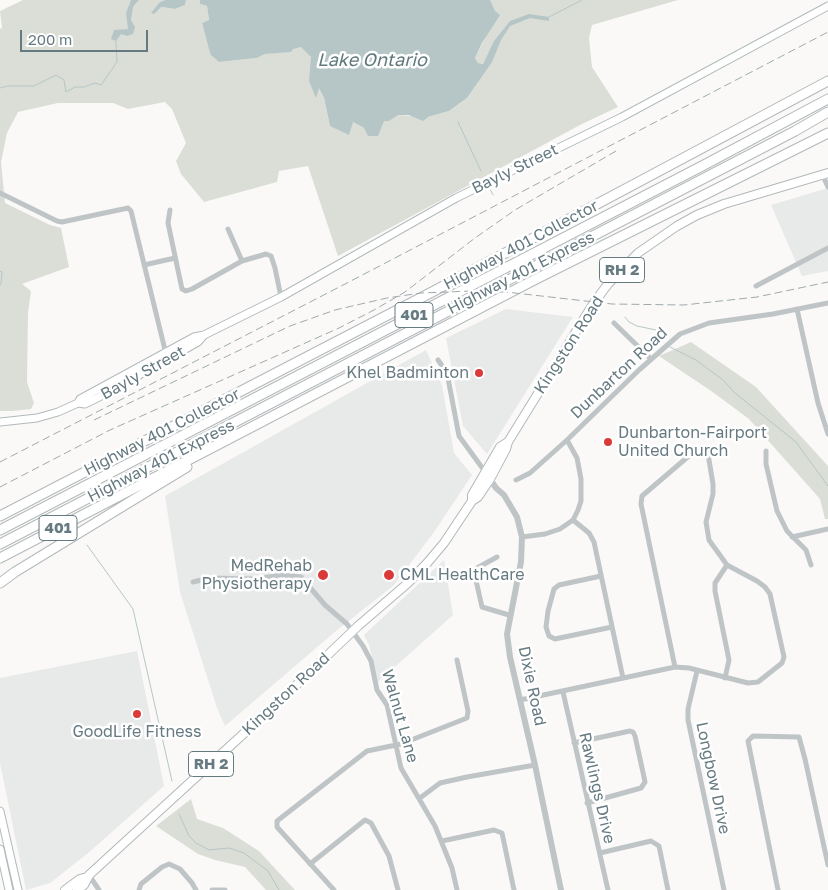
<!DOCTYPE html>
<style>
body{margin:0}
#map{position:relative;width:828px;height:890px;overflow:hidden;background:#faf9f8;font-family:"Golos Text",sans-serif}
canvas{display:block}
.scale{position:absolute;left:20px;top:30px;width:128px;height:22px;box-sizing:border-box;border:2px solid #667a81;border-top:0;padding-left:6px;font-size:15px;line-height:18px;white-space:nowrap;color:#667a81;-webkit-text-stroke:4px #fff;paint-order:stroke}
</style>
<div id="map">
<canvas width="828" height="890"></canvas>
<div class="scale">200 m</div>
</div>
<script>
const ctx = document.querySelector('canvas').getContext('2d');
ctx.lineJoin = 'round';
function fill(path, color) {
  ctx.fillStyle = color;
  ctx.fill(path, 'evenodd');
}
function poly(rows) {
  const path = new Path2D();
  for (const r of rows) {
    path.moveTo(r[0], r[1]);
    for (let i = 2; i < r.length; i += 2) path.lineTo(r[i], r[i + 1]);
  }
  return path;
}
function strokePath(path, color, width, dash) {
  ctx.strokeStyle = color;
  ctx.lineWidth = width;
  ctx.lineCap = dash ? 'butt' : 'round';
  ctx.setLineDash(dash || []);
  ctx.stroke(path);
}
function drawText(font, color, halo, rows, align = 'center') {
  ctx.font = font + ' "Golos Text",sans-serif';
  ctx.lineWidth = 5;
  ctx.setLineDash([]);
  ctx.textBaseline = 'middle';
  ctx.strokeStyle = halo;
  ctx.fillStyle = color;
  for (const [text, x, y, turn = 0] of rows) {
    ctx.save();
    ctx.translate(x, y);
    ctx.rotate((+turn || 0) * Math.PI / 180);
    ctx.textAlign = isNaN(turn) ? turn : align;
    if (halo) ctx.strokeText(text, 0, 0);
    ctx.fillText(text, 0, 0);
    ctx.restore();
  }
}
fill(poly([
 [828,188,828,271,802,276,771,205],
 [506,309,573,317,487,454,463,426,446,338],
 [426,350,442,385,454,453,472,475,432,535,393,586,336,631,225,726,217,708,180,592,165,496],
 [444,560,453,615,378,682,369,645,364,635],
 [137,651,164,786,87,854,50,883,26,890,0,763,0,678]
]), '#e8e9e9');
fill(poly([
 [23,0,131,0,131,2,134,6,139,0,165,0,160,2,161,7,175,9,185,5,186,0,200,0,201,4,207,6,209,20,202,23,208,46,219,62,257,58,265,54,274,53,281,12,311,57,319,87,324,98,330,126,353,122,364,128,376,119,398,115,428,117,449,111,467,98,478,82,489,52,483,64,478,63,475,58,486,36,490,0,678,0,592,25,589,38,592,67,618,107,580,125,338,256,308,166,279,171,277,182,204,202,181,174,176,161,186,143,172,109,165,102,128,109,113,103,58,103,18,112,7,133,1,162,5,203,50,225,61,228,69,267,22,284,31,291,28,313,27,382,34,403,31,409,13,411,0,411,0,29,2,28,0,11],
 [691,342,756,387,828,466,828,519,825,519,820,499,749,419,714,393,659,356],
 [191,799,197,819,223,828,259,851,295,890,266,890,245,867,215,860,198,854,156,826]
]), '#dbded7');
fill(poly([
 [131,0,139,0,133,7,131,20,135,27,133,34,127,36,121,34,116,41,111,39,114,30,128,29,126,13],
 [165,0,186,0,185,5,175,9,161,7,154,14,151,13,160,2],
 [200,0,490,0,495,11,500,15,482,43,475,58,478,63,483,64,494,41,510,21,529,14,549,17,549,21,530,18,510,26,501,40,492,62,467,98,449,111,428,117,423,121,409,115,398,115,389,121,384,121,378,136,368,136,364,128,353,122,349,135,330,126,324,98,319,88,316,98,309,81,311,57,301,47,293,49,291,52,265,54,257,58,219,62,211,55,208,46,202,23,209,20,207,6,200,4]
]), '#b6c6c7');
strokePath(poly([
 [549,17,582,0],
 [0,88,8,86,34,86,56,75,64,80,66,92,75,87,84,87,95,83,101,85,117,62,116,41],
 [458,122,481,171],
 [489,187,493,195],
 [0,271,2,272,1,284,0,285],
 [625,317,629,322,637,326,656,330,662,337],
 [670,347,696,360,723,380,735,393,796,442,828,486],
 [87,545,133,609,172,781],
 [179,814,189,836,196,843,209,850,229,848,244,853,268,871,279,890]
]), '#b6c6c7', 1);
const secondary = poly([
 [78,403,85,404,109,392,198,342,204,335],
 [0,422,37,418,58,412,78,403,80,399,194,337,204,335,281,297,456,198,622,117,828,6],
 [0,811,18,890],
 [0,849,9,890]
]);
const primary = poly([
 [472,501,472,495,500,447,508,442],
 [65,890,80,879,87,877],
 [77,890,84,885,89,875,287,694,358,626,408,583,428,562,444,543,472,501,478,497,490,479,506,449,508,442,593,304,608,284,638,253,677,226,697,215,724,204,828,173]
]);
const motorway = poly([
 [0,516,432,292,828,81],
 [0,530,704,165,828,99],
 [0,544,795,131,828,112],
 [0,558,536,279,828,133],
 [0,583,15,572,187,467]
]);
strokePath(secondary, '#b1babc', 9);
strokePath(primary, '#b1b8ba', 10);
strokePath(motorway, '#b3b9bb', 11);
strokePath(poly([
 [822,174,828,187],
 [0,193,57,221,62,222,128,208,131,211,166,354],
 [170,210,168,223,182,289,186,291,192,289,242,261,266,254,271,256,275,268,281,297],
 [228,229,242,261],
 [144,265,175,258],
 [756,286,828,248],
 [797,309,818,403,828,434],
 [614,323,651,359],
 [438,360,447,373,459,436,486,473],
 [766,451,766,464,777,511,787,531,806,550,811,565],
 [516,480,530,473,567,440,639,370,680,334,709,323,773,314,828,303],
 [573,520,589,533,594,542,623,678],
 [522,537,545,534,560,529,573,520,578,510,581,501,581,479,577,458,567,440],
 [792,537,828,529],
 [497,557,477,568,475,576,482,607,509,615],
 [601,576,559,585,554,589,548,611,546,627,549,636,555,639,612,627],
 [193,582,210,578,255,579,283,575,301,577,325,605,347,624,363,646,371,661,377,690,387,705,401,768,435,826,452,868,457,890],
 [697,671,688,709,688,720,724,890],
 [725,678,729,660,715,591,715,583,727,565],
 [563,692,608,890],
 [520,700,675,667,689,668,748,683,758,682,782,663,784,657,770,594,765,587,757,581,727,565,709,540,706,522,713,494,713,484,708,454,702,449,697,449,642,496,641,504,675,667],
 [574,743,630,731,633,732,635,736,644,777,645,782,641,788,587,803],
 [420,798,440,783,467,777,535,765],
 [442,841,494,830,502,833,514,890],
 [600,853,651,841,659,846,668,890],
 [310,864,365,820,371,823,389,856,398,890],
 [89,875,99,890],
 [139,890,141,884,162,867,169,864,180,869,192,883,196,890],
 [212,890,225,890],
 [334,890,277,827,277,821,367,751,401,744,467,718,468,711,457,660],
 [778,890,748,741,753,736,799,737,805,759,828,865]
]), '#bfc5c7', 5);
strokePath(poly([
 [488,476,496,488,504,495,517,517,522,537,521,562,507,634,510,657,535,765,561,890]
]), '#bfc5c7', 6);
strokePath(secondary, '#fff', 7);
strokePath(primary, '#fff', 8);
strokePath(motorway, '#fff', 9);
strokePath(poly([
 [94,420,290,326,335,310,387,298,421,293,472,291,506,292,612,304,684,305,757,297,828,282],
 [0,462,347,283,828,32],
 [0,487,110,430,339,328,374,310,405,292,475,238,515,210,616,151]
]), '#9fa9ac', 1, [8, 4]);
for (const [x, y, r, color] of [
 [479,373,5,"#da3b38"],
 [608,442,5,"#da3b38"],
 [323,575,6,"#da3b38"],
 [389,575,6,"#da3b38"],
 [137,714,5,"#da3b38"]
]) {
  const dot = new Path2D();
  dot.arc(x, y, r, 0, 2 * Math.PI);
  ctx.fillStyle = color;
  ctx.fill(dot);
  strokePath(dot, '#fff', 2);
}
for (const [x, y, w] of [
 [622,270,45],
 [414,315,38],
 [58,528,38],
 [211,764,45]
]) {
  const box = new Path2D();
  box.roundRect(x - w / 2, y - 12.5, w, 25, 4);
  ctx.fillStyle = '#fff';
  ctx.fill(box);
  strokePath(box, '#667a81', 1);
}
drawText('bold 15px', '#667a81', null, [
 ["RH 2",622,270],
 ["401",414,315],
 ["401",58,528],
 ["RH 2",211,764]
]);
drawText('16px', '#667a81', '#fff', [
 ["Bayly Street",515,169,-26],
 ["Highway 401 Collector",521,245,-28],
 ["Highway 401 Express",521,273,-27],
 ["Kingston Road",569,345,-57],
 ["Bayly Street",143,373,-29],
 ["Dunbarton Road",619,373,-43],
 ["Highway 401 Collector",162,432,-27],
 ["Highway 401 Express",161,461,-27],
 ["Dixie Road",532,686,78],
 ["Kingston Road",286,694,-43],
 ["Walnut Lane",400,716,74],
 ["Longbow Drive",713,778,78],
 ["Rawlings Drive",597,788,77]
]);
drawText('16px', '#667a81', '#fff', [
 ["Khel Badminton",469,373],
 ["Dunbarton-Fairport",618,433,"left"],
 ["United Church",618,451,"left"],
 ["MedRehab",312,566],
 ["Physiotherapy",312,584],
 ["CML HealthCare",400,575,"left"],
 ["GoodLife Fitness",137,732,"center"]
], 'right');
drawText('italic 18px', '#61797b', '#fff', [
 ["Lake Ontario",372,60]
]);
</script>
